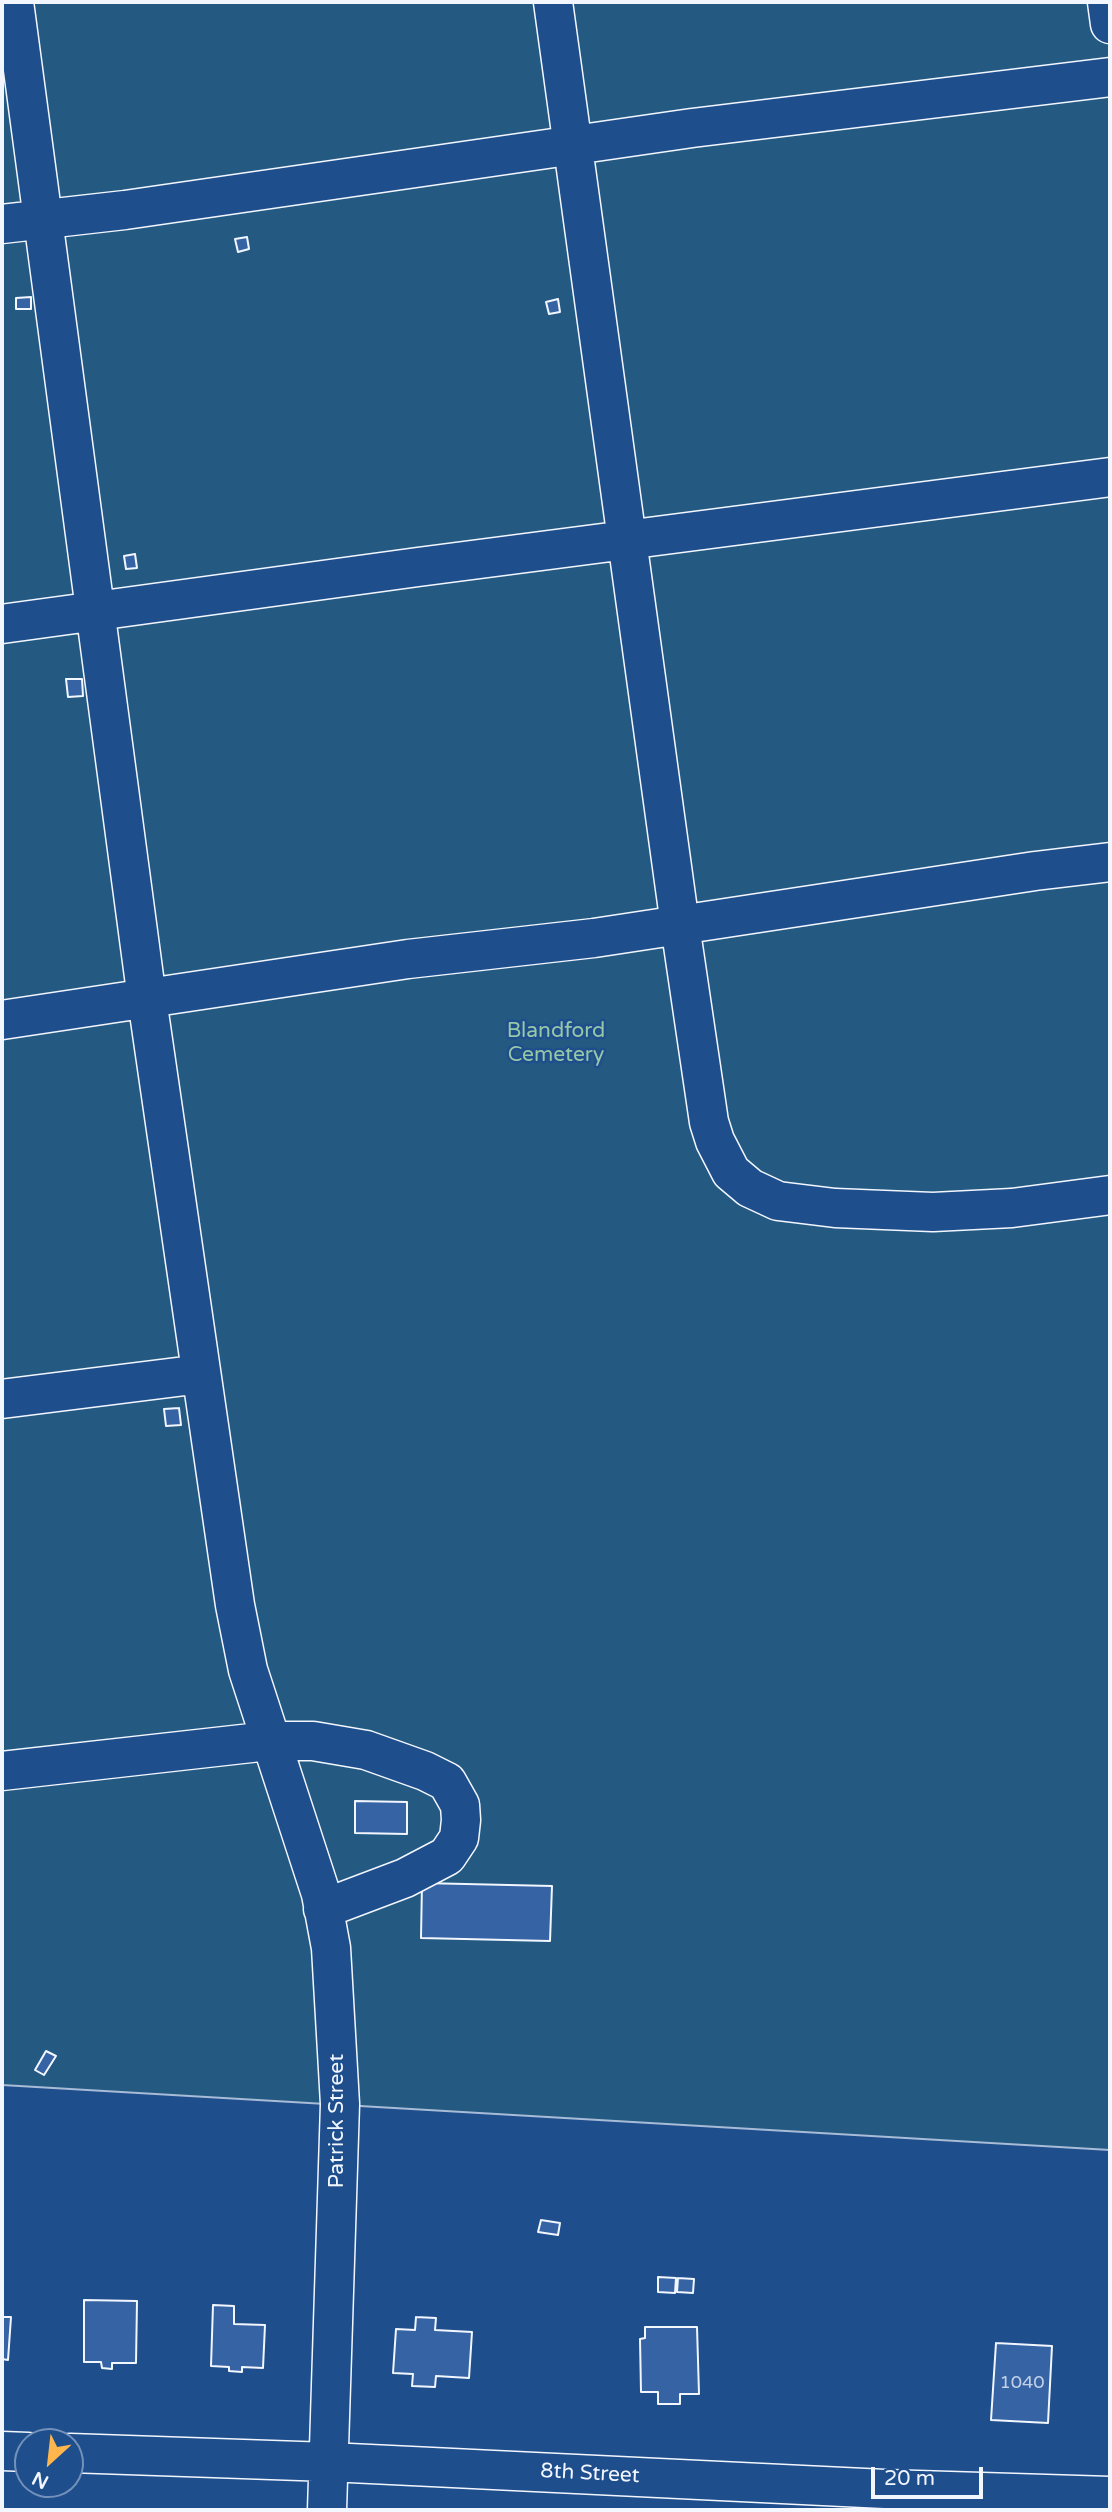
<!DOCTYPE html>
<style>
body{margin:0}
#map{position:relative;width:1112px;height:2512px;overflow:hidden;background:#1f4e8c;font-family:"Varela Round",sans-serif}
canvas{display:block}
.frame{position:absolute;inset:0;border:4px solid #f2f6ff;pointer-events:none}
.north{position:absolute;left:14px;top:2428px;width:70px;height:70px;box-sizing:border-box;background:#1f4e8c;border:2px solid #7391ba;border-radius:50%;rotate:207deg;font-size:19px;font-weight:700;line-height:28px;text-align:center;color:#f2f6ff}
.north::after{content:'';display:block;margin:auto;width:24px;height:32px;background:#ffb74d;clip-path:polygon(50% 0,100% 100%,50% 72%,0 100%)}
.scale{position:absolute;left:871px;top:2467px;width:112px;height:32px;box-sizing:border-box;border:4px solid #f2f6ff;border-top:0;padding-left:9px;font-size:21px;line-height:24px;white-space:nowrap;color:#f2f6ff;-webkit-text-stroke:5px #1f4e8c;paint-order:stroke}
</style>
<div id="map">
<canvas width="1112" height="2512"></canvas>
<div class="frame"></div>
<div class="north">N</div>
<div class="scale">20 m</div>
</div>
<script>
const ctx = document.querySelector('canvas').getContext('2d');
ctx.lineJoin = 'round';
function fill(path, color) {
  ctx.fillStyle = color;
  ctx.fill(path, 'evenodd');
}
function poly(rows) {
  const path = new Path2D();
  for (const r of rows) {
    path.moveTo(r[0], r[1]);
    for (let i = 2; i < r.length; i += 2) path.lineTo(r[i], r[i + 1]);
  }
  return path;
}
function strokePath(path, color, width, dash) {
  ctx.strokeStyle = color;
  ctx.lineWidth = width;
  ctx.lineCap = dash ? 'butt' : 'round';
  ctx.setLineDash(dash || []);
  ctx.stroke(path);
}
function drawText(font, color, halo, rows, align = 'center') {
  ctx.font = font + ' "Varela Round",sans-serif';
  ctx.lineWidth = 5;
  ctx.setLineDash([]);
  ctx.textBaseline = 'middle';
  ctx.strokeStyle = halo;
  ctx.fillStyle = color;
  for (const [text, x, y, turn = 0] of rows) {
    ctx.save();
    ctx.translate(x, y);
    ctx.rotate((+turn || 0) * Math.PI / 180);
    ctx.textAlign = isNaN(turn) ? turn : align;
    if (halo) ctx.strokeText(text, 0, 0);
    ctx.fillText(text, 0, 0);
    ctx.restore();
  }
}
const green = poly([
 [2,2,1110,2,1110,2150,2,2085,2,2]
]);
fill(green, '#245a82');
strokePath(green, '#a8bbd7', 2);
const building = poly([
 [247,237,249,249,238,252,235,239,247,237],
 [31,297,31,309,16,309,16,298,31,297],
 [558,299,560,312,549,314,546,302,558,299],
 [135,554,137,568,126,569,124,556,135,554],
 [66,679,82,679,83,696,68,697,66,679],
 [179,1408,181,1425,166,1426,164,1409,179,1408],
 [355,1801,407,1802,407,1834,355,1833,355,1801],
 [422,1883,552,1886,550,1941,421,1938,422,1883],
 [46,2051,56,2056,44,2075,35,2070,46,2051],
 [541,2220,560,2223,558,2235,538,2232,541,2220],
 [658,2277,676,2278,675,2293,658,2292,658,2277],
 [678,2278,694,2279,693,2293,677,2292,678,2278],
 [84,2300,137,2301,136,2363,112,2363,112,2369,102,2368,101,2362,84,2362,84,2300],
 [213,2305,234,2306,234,2324,265,2325,263,2368,242,2367,242,2372,229,2371,229,2367,211,2366,213,2305],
 [2,2317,11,2317,8,2360,2,2359,2,2317],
 [416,2317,436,2318,435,2330,472,2332,469,2378,436,2376,435,2387,412,2386,413,2374,393,2373,396,2329,415,2330,416,2317],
 [645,2327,697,2327,699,2394,680,2394,680,2404,658,2404,658,2392,641,2392,640,2339,645,2338,645,2327],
 [996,2343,1052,2346,1048,2423,991,2420,996,2343]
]);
fill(building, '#3563a3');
strokePath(building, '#f2f6ff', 2);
const minor = poly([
 [14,2,147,999,235,1605,248,1670,321,1894,331,1948,340,2104,327,2510],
 [553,2,680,925,709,1122,715,1141,731,1172,750,1188,778,1201,835,1208,933,1212,1012,1208,1110,1195],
 [1107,2,1110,24],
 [2,224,125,210,692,128,1110,77],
 [2,624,418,567,1110,477],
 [2,1020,408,959,594,938,1035,871,1110,862],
 [2,1399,201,1374],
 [2,1771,269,1741,313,1741,366,1750,425,1771,447,1782,460,1805,461,1820,459,1838,447,1856,405,1878,323,1909],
 [2,2451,28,2452],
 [70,2453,329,2462,885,2489,1110,2496]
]);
strokePath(minor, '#f2f6ff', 41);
strokePath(minor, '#1f4e8c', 38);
drawText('18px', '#c3d1e8', null, [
 ["1040",1022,2383]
]);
drawText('21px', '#97c8a6', '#1f4e8c', [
 ["Blandford",556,1031],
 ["Cemetery",556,1055]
]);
drawText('21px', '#f2f6ff', '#1f4e8c', [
 ["Patrick Street",337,2121,-90],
 ["8th Street",590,2474,3]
]);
</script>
